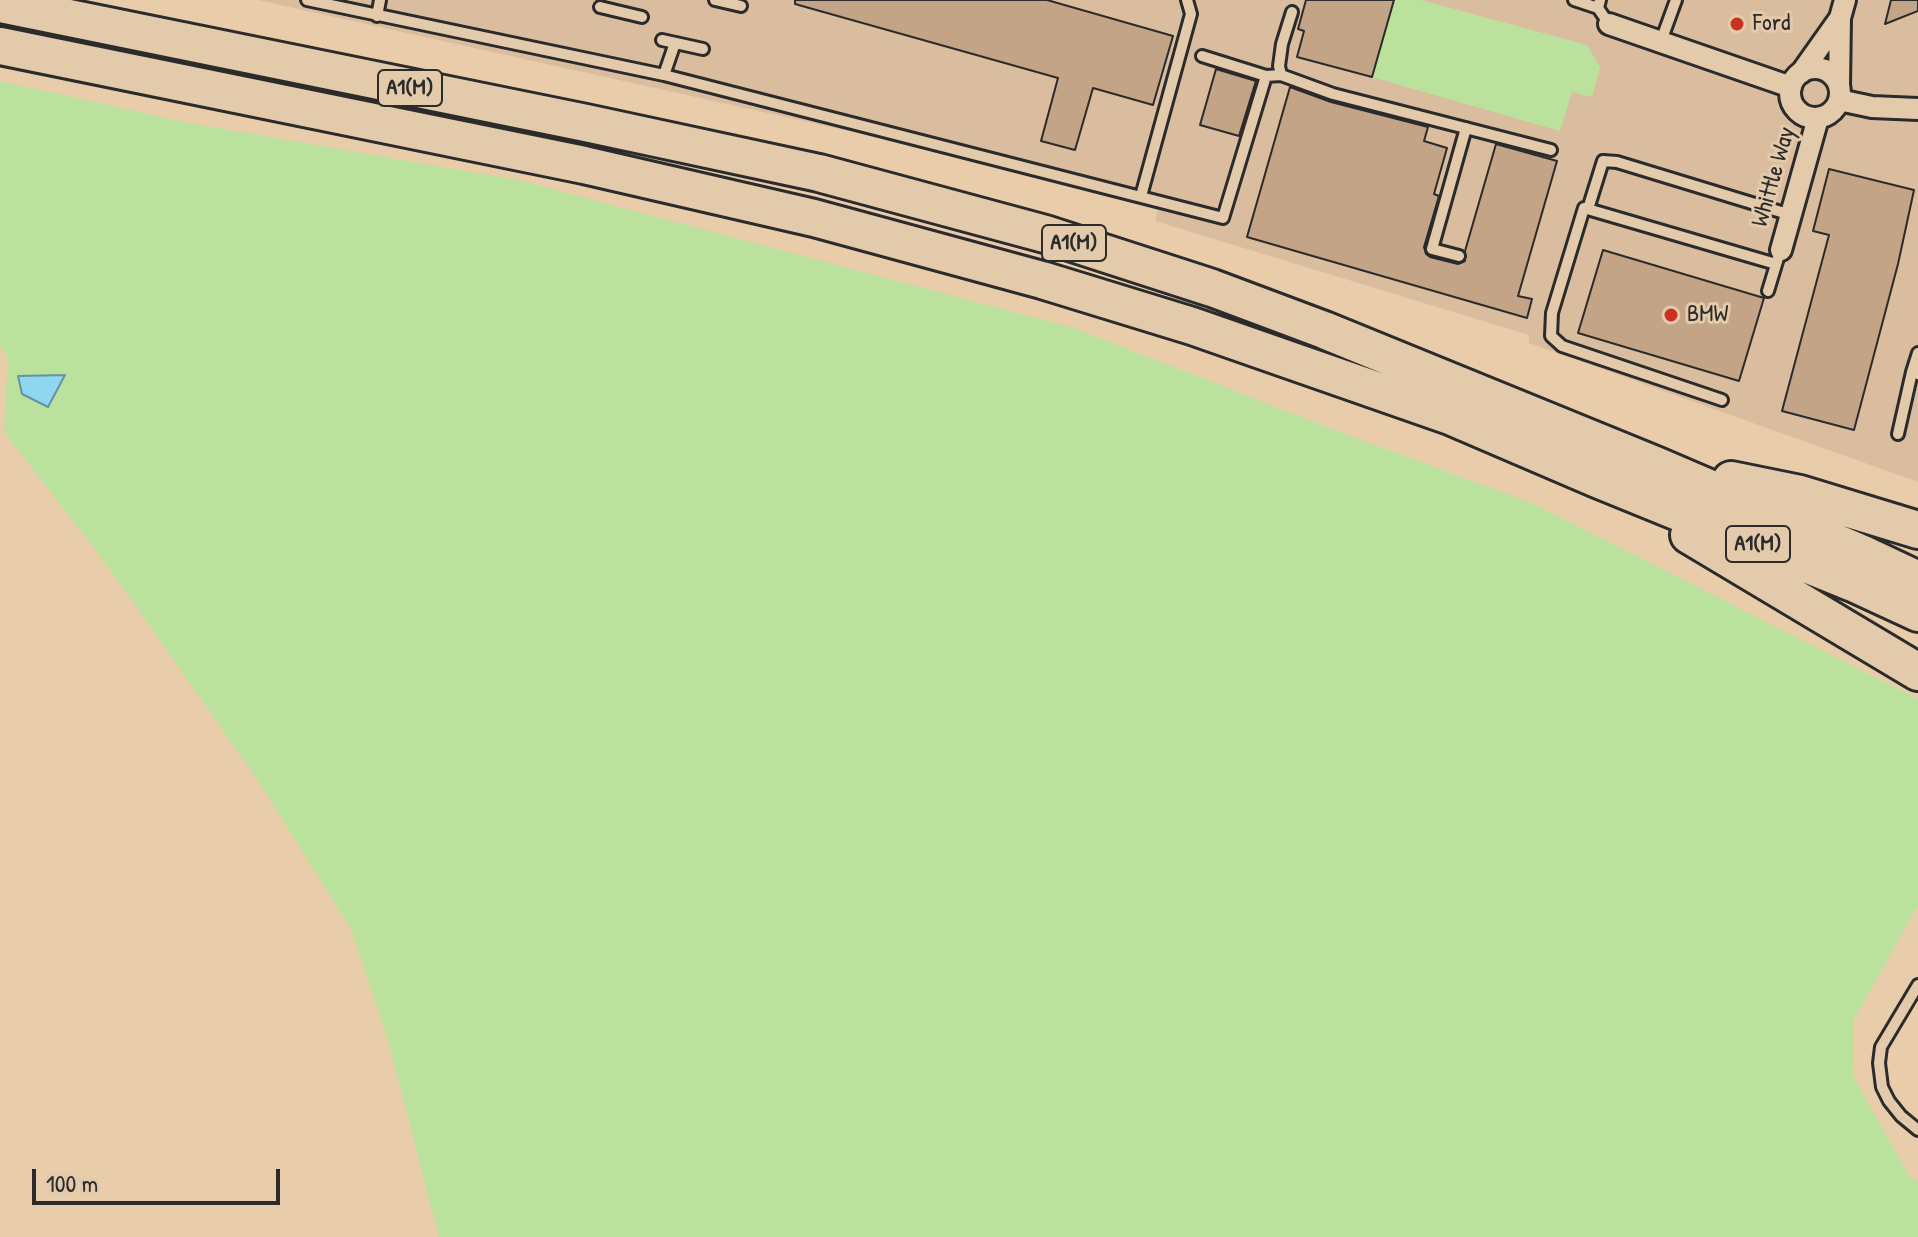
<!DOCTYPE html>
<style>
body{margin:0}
#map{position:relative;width:1918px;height:1237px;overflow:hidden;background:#e9ccaa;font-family:"Patrick Hand",sans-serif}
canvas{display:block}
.scale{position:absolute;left:32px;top:1169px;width:248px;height:36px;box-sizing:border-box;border:4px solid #2b2b2b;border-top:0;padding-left:10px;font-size:24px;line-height:28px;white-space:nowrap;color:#2b2b2b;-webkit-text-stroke:6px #e3caab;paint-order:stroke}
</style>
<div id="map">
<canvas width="1918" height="1237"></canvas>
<div class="scale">100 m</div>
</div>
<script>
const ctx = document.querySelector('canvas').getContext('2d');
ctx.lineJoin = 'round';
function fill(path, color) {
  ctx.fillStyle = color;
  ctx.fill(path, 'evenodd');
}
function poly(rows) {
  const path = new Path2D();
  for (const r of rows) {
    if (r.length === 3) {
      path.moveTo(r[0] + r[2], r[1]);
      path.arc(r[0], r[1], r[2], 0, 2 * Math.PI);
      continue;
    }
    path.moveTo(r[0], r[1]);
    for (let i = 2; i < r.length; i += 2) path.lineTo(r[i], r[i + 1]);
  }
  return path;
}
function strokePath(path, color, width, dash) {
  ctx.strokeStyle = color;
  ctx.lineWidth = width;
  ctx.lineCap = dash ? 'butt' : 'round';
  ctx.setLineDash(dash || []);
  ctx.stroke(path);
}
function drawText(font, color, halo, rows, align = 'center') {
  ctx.font = font + ' "Patrick Hand",sans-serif';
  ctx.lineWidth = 6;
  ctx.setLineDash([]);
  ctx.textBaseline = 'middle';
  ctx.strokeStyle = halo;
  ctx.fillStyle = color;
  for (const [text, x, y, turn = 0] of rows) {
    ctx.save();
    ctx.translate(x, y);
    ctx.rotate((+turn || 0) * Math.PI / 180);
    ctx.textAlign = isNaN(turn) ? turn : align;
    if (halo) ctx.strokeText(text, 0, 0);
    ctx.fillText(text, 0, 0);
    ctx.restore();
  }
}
fill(poly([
 [258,0,1918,0,1918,482,1529,343,1529,335,1155,221,1158,210,876,137]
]), '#dabd9e');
fill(poly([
 [1394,0,1421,0,1587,45,1600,67,1592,97,1572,92,1560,131,1372,77],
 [0,81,189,123,518,180,1074,328,1345,434,1534,504,1918,699,1918,905,1854,1019,1853,1076,1910,1177,1918,1182,1918,1237,439,1237,388,1040,351,929,257,779,102,558,4,432,8,357,0,347]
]), '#bbe29d');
const water = poly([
 [65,375,48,407,22,394,18,376,65,375]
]);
fill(water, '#8fd6f0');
strokePath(water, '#6792a1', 2);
const building = poly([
 [795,0,1047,0,1173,36,1153,105,1093,88,1075,150,1041,141,1058,78,795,4,795,0],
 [1306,0,1394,0,1372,77,1297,57,1304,31,1298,29,1306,0],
 [1891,0,1918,0,1918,11,1885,24,1891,0],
 [1216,69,1256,81,1239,136,1200,125,1216,69],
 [1290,87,1331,102,1428,127,1424,141,1447,148,1434,194,1439,196,1424,247,1426,254,1430,257,1458,264,1465,261,1465,251,1496,144,1557,161,1518,296,1532,299,1527,318,1247,237,1290,87],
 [1829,169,1914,190,1898,264,1854,430,1782,411,1829,235,1813,231,1829,169],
 [1603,250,1764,298,1739,381,1578,333,1603,250]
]);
fill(building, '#c3a487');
strokePath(building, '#2b2b2b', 2);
const service = poly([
 [307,0,664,75,1223,218,1266,76],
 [715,0,741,6],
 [1574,0,1598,8],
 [1600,0,1598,8,1609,24],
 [600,7,642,17],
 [377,16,380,0],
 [662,40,703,49],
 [1661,41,1676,0],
 [1202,56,1266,76,1281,75,1333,94,1551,150],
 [664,75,675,43],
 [1281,75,1279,66,1282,44,1292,12],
 [1141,196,1191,14,1187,0],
 [1588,209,1603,161,1617,162,1791,215],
 [1459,256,1432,249,1466,128],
 [1768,291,1778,258],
 [1918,353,1912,372,1918,374],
 [1722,400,1562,346,1551,336,1552,313,1584,208,1776,264],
 [1898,434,1912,372],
 [1918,985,1881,1047,1879,1063,1882,1087,1889,1101,1901,1116,1918,1130]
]);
const minor = poly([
 [1609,24,1791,87],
 [1815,93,25],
 [1801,73,1840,18],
 [1839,86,1840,18,1845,0],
 [1839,100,1872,107,1918,109],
 [1781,250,1818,118]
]);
const motorway = poly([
 [0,4,586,123,819,173,1045,234,1212,288,1324,330,1655,465,1863,554,1918,580],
 [0,46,584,165,814,218,1042,280,1192,326,1450,416,1597,479,1853,583,1918,613],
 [1731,480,1800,494,1918,530],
 [1689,535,1918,672]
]);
strokePath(service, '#2b2b2b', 16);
strokePath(minor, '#2b2b2b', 26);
strokePath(motorway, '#2b2b2b', 42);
strokePath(service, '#e3caab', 10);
strokePath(minor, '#e3caab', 20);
strokePath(motorway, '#e3caab', 36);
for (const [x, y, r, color] of [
 [1737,24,8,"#c8321e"],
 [1671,315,8,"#c8321e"]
]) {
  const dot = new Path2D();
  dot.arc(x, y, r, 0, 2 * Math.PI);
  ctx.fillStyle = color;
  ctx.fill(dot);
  strokePath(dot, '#e3caab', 3);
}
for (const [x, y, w] of [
 [410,88,64],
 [1074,243,64],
 [1758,544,64]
]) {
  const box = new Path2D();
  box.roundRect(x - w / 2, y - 18, w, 36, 6);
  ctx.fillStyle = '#e3caab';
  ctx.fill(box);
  strokePath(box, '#2b2b2b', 2);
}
drawText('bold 22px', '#2b2b2b', null, [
 ["A1(M)",410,88],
 ["A1(M)",1074,243],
 ["A1(M)",1758,544]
]);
drawText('24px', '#2b2b2b', '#e3caab', [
 ["Ford",1753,24],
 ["BMW",1687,315]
], 'left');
drawText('24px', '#2b2b2b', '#e3caab', [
 ["Whittle Way",1774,177,-74]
]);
</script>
